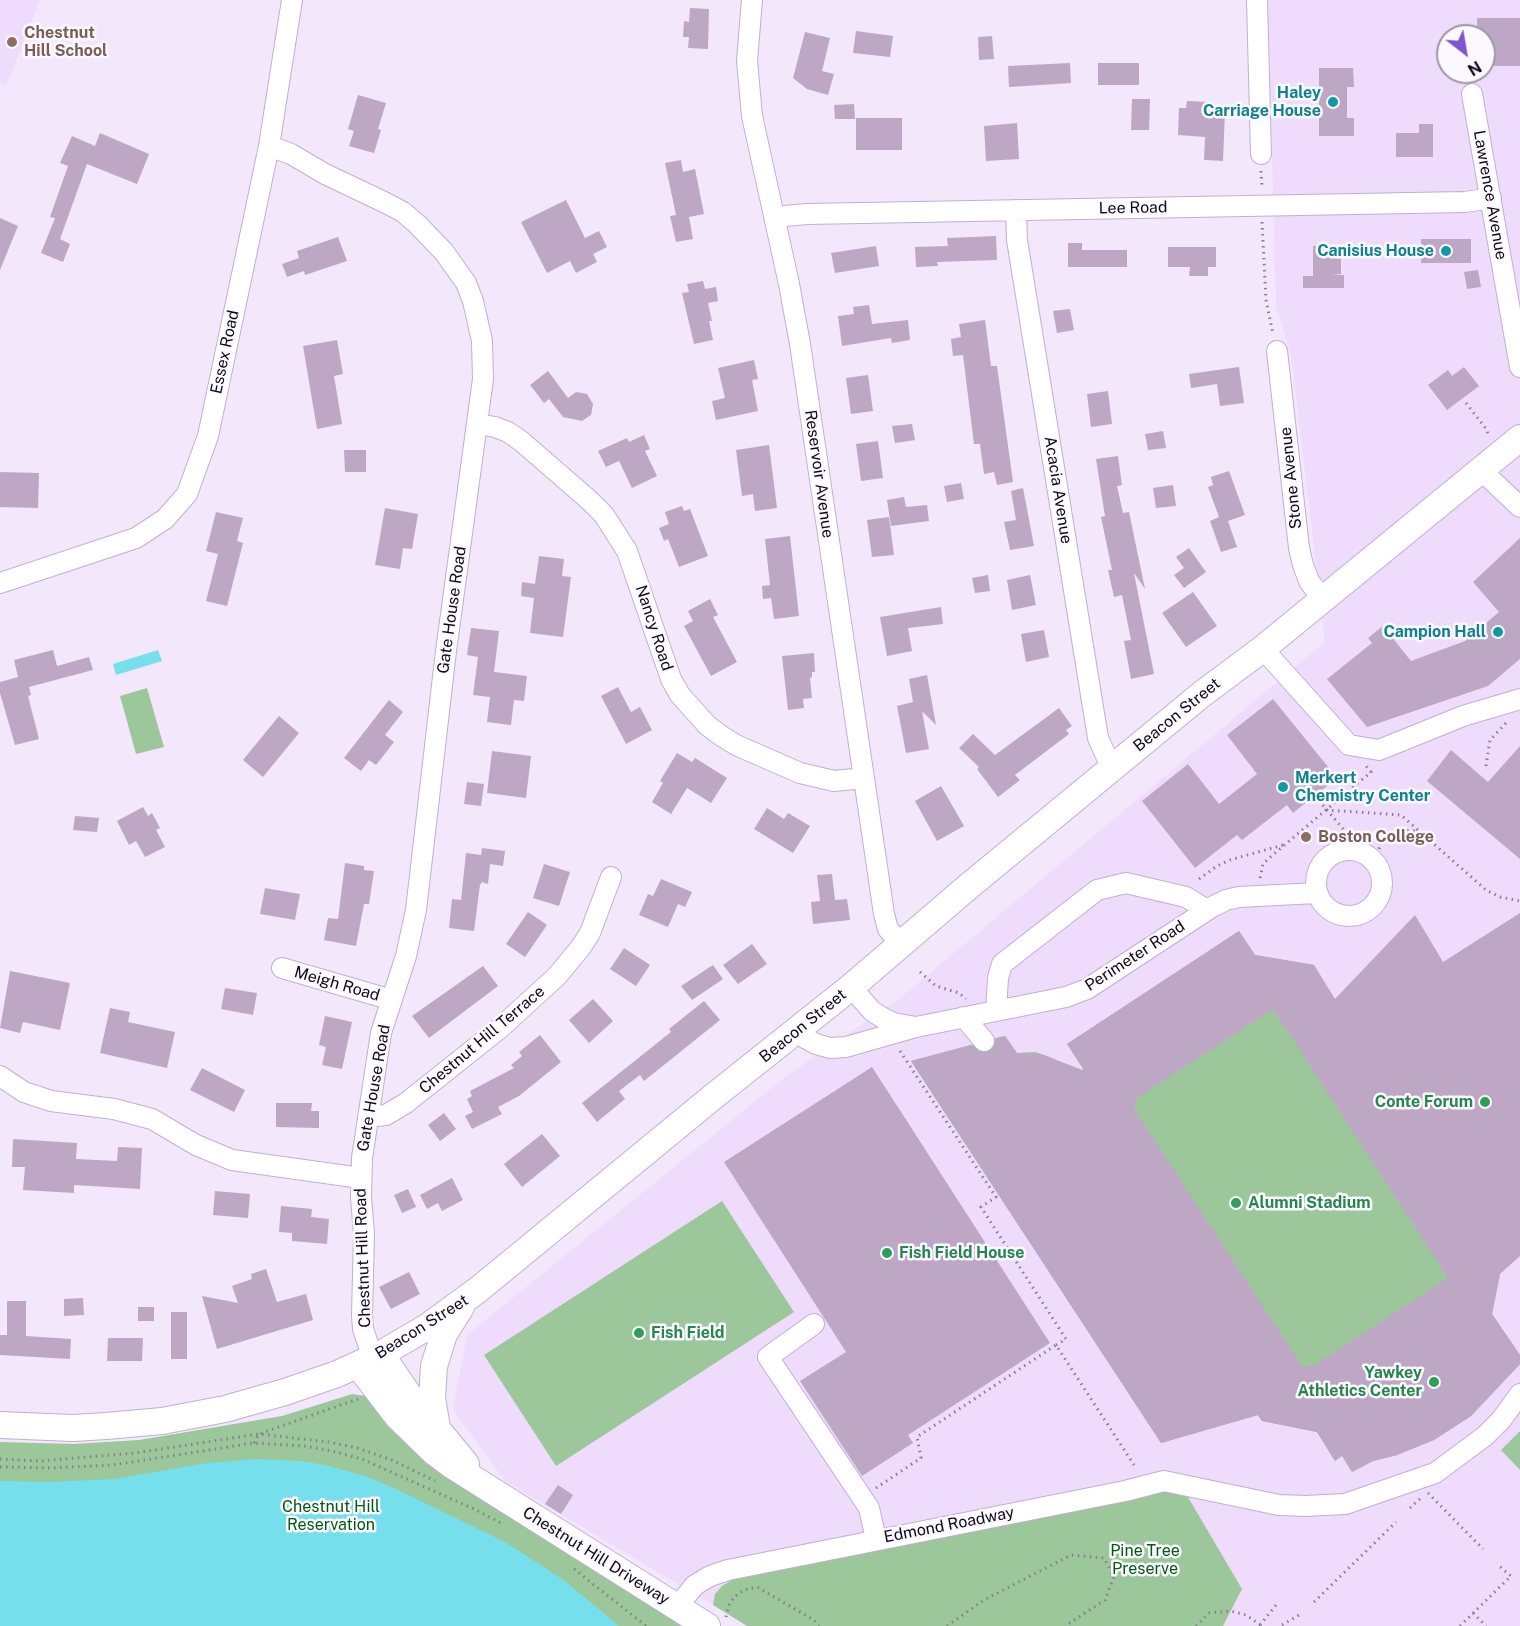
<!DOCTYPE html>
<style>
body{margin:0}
#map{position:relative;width:1520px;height:1626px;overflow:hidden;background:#f3e7fc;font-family:"Public Sans",sans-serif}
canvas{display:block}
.north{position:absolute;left:1436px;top:24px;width:60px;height:60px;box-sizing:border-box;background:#fcf8ff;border:2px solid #9e98a1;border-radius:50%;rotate:149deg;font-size:16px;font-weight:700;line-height:24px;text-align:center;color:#100914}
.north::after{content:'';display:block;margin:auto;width:21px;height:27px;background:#7c55cf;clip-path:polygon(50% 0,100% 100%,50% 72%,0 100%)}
</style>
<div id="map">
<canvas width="1520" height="1626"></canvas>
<div class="north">N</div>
</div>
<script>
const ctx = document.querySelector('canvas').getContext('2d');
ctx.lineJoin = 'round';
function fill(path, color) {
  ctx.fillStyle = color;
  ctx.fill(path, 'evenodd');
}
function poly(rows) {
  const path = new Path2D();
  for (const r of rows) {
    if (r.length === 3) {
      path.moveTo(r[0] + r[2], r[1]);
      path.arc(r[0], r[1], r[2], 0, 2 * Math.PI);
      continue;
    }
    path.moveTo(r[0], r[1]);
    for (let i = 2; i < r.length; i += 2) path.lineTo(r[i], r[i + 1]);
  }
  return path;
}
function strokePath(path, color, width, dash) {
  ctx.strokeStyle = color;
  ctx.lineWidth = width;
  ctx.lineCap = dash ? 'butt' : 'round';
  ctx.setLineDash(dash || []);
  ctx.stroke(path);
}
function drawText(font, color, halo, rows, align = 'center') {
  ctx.font = font + ' "Public Sans",sans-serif';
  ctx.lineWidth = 5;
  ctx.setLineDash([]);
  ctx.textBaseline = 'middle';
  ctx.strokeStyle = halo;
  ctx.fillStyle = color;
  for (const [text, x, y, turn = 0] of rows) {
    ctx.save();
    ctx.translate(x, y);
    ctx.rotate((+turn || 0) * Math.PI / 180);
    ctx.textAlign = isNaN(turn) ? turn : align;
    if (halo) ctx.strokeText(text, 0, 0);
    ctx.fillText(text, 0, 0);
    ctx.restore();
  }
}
fill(poly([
 [0,0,40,0,6,86,0,83],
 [1268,0,1520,0,1520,1626,1223,1626,1242,1589,715,1594,713,1605,505,1481,453,1409,467,1335,785,1077,899,999,1325,642,1291,354,1276,307],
 [1448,36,1484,36,1484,72,1448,72]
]), '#efdcfc');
fill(poly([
 [147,688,164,747,136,754,120,696],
 [1239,931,1255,955,1314,965,1459,1209,1500,1274,1492,1314,1520,1355,1520,1364,1471,1416,1434,1440,1397,1455,1373,1461,1352,1472,1342,1456,1335,1461,1317,1432,1262,1421,1258,1415,1161,1443,911,1061,1005,1036,1017,1053,1035,1052,1050,1057,1056,1060,1072,1077,1083,1069,1067,1044],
 [722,1201,794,1312,556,1466,484,1355],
 [352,1394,366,1396,687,1626,0,1626,0,1442,74,1444,139,1440,282,1416],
 [1520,1431,1520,1470,1501,1450],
 [1158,1490,1185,1492,1242,1589,1223,1626,747,1626,713,1605,715,1594,722,1586,734,1579]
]), '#9cc79b');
fill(poly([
 [158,650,162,661,116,675,113,664],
 [256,1459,302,1461,329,1466,368,1477,396,1489,507,1543,565,1581,619,1626,0,1626,0,1481,49,1482,114,1479,208,1463]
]), '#75e0eb');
fill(poly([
 [690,8,709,9,708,49,688,48,689,37,683,37,684,21,689,22],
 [1477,18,1520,18,1520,66,1484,66,1484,36,1477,36],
 [856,31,893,36,890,57,853,53],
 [805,32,830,38,822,71,834,74,828,95,807,89,793,78],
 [992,36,994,59,979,60,978,37],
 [1070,63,1071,83,1009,87,1008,66],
 [1098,63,1139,63,1139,85,1098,85],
 [1319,68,1353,68,1354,87,1347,87,1347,118,1354,118,1354,136,1319,136],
 [358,95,386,103,378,129,381,130,374,153,349,146,354,131,348,129],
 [1132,99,1150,99,1149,130,1131,130],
 [1187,101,1210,102,1210,110,1225,111,1223,161,1204,160,1205,137,1178,135,1179,108,1186,108],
 [854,104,855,119,835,119,834,105],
 [856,118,902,118,902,150,856,150],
 [1017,123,1019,159,986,161,984,126],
 [1419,124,1433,124,1433,157,1396,157,1396,133,1419,133],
 [100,133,149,154,137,184,87,164,60,239,70,244,63,262,41,253,55,218,50,217,68,166,60,163,72,136,95,146],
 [681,160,683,172,695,169,704,214,689,217,693,239,676,242,670,216,676,215,665,163],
 [566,200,585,238,599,231,607,247,593,254,597,262,576,273,570,261,547,273,521,222],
 [0,218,18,226,0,270],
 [996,236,997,260,937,262,938,266,916,267,915,247,948,246,947,238],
 [338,237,347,261,305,275,304,271,287,277,282,264,299,258,297,251],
 [1421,239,1471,239,1471,263,1421,263],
 [1068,243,1082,243,1082,250,1127,250,1127,267,1068,267],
 [876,246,879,266,835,273,831,253],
 [1313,246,1341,246,1341,274,1332,275,1344,275,1344,288,1303,288,1303,276,1313,276],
 [1168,247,1216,247,1216,267,1208,267,1208,276,1189,276,1190,267,1168,267],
 [1478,270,1481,287,1467,289,1464,272],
 [703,281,705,289,716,287,718,301,708,303,712,321,709,321,713,340,694,344,682,293,689,292,687,284],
 [869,305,872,324,908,320,910,340,892,343,891,338,842,346,838,316,854,314,853,307],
 [1070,309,1074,330,1057,333,1053,311],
 [985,320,991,366,997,366,1013,482,997,485,994,472,984,474,980,444,974,444,963,355,953,356,951,339,961,337,959,324],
 [337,340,343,374,334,376,342,424,317,429,303,346],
 [754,360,758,379,752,380,758,411,716,420,712,401,725,398,718,368],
 [1239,367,1244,403,1220,406,1217,384,1191,388,1189,374],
 [1464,367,1479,386,1447,410,1428,385,1448,370,1452,376],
 [548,371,568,398,576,392,587,394,593,404,591,415,582,421,563,417,549,399,544,403,530,385],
 [868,375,873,411,851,414,846,378],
 [1108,391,1112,424,1091,427,1087,394],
 [912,424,915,440,895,443,892,426],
 [1163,431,1166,448,1148,450,1145,434],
 [644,435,650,449,645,451,657,476,632,488,619,461,606,467,598,451,627,438,629,442],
 [878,441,883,478,861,481,856,444],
 [769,445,777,508,755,511,753,494,742,496,736,450],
 [344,450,366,450,366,472,345,472],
 [1118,456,1122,485,1117,486,1123,513,1129,512,1145,589,1134,573,1154,674,1131,679,1124,641,1131,640,1122,595,1114,597,1108,570,1112,570,1101,517,1105,516,1096,459],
 [1229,471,1245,515,1228,521,1237,547,1221,552,1210,521,1219,517,1208,487,1213,485,1211,477],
 [0,472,39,473,38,508,0,507],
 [961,483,964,499,947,502,944,486],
 [1173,485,1176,506,1156,508,1153,488],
 [1023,488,1034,546,1010,550,1004,522,1016,520,1011,491],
 [904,497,906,507,927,505,929,521,891,526,887,500],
 [682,506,684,511,690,509,708,556,679,567,668,539,664,541,659,528,669,524,665,512],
 [385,508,418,514,412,549,403,548,400,569,375,565],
 [216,512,243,518,237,541,243,543,227,606,206,601,218,554,206,551],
 [889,517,894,555,872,557,867,520],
 [790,536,799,616,774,619,771,598,763,599,762,586,770,585,765,539],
 [1520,538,1520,659,1488,686,1367,727,1327,679,1372,643,1368,638,1383,626,1411,661,1465,641,1499,612,1473,582],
 [1189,548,1206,572,1184,588,1174,575,1184,568,1176,557],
 [539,556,564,559,562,576,571,577,563,637,530,633,534,598,521,596,522,582,535,584],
 [988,575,990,591,975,593,972,578],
 [1030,575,1036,605,1012,610,1007,580],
 [1193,592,1217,626,1186,647,1162,613],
 [710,599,718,615,713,617,737,662,711,676,684,626,693,621,688,611],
 [941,607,943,624,908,628,912,651,887,656,880,617],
 [471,628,499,631,494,672,527,676,524,701,514,700,511,725,487,722,490,697,473,695,478,657,467,655],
 [1044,630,1049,657,1026,662,1021,634],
 [53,650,57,666,89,657,93,670,29,687,31,695,28,696,39,739,15,745,0,693,0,682,18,677,14,660],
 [814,653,815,672,812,672,812,677,810,678,812,698,803,699,804,708,788,710,782,656],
 [927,675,936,725,922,711,929,749,906,753,897,706,913,702,909,679],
 [618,687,631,712,640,707,652,730,626,744,601,696],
 [1273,699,1337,778,1293,813,1287,805,1242,840,1237,835,1195,868,1142,801,1188,764,1219,804,1257,774,1227,735],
 [389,700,403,712,385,735,394,742,376,765,369,760,361,771,344,758],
 [1059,708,1072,726,1066,730,1069,734,1015,775,1020,780,998,797,977,769,979,767,959,748,973,734,995,755],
 [279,716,299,733,263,777,243,760],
 [1520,746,1520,859,1427,781,1451,750,1488,782],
 [492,751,531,756,526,798,487,793],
 [677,753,692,762,695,758,727,778,711,803,687,788,671,814,652,802,663,783,660,781],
 [467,782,484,784,481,806,464,804],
 [941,786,964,826,937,841,915,801],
 [143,807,148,816,152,813,160,828,156,830,165,847,145,857,136,841,129,845,117,821],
 [767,808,784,819,788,813,810,826,793,853,754,829],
 [75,816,99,818,97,832,73,830],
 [482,848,505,851,503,866,490,864,488,884,482,882,480,885,474,931,449,928,452,899,461,900,466,853,481,855],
 [345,863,364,866,364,870,374,871,369,904,364,904,356,946,324,940,328,918,338,919],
 [544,864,570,872,559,906,533,898],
 [832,874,835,900,847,899,850,920,813,924,811,902,820,901,817,875],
 [661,879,692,892,685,907,678,904,668,927,639,915,648,894,653,896],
 [265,888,300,894,295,920,260,914],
 [528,912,547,925,525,957,506,944],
 [1520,913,1520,1256,1500,1274,1492,1314,1520,1355,1520,1364,1471,1416,1434,1440,1397,1455,1373,1461,1352,1472,1342,1455,1335,1461,1317,1432,1262,1421,1258,1415,1161,1443,911,1061,971,1045,979,1052,987,1053,995,1046,996,1038,1005,1036,1017,1053,1041,1054,1085,1071,1067,1044,1239,931,1255,955,1314,965,1335,999,1415,915,1443,962],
 [1273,1009,1448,1278,1313,1366,1302,1366,1134,1109,1137,1098],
 [752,944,767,964,738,984,723,965],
 [624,948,650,965,636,986,610,969],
 [713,965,723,979,692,1000,681,986],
 [483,966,498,986,429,1038,412,1016],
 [10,971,70,983,60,1030,23,1022,20,1033,0,1028],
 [225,988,257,993,253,1015,221,1009],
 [593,999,613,1021,589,1043,569,1020],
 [704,1001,720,1020,644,1081,640,1075,619,1091,625,1099,597,1122,582,1103,671,1032,669,1029],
 [110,1008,130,1012,128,1022,175,1032,167,1068,100,1053],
 [325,1016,352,1022,342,1069,322,1065,326,1047,319,1045],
 [540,1035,561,1062,519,1096,498,1107,502,1114,472,1129,465,1116,473,1112,467,1099,472,1096,470,1091,514,1068,511,1065,522,1056,519,1052],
 [872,1067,1050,1343,908,1435,913,1443,862,1476,800,1381,846,1352,724,1162],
 [202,1068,245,1090,234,1112,190,1090],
 [276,1103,312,1103,311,1111,319,1111,319,1128,276,1127],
 [444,1113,456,1129,440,1141,428,1125],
 [542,1134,560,1156,522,1187,504,1164],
 [13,1139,77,1143,76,1159,117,1161,118,1147,142,1148,140,1189,74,1185,74,1193,23,1190,25,1167,12,1167],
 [452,1178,463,1200,442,1211,438,1203,427,1209,420,1195],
 [408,1189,416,1207,402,1213,394,1195],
 [215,1191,250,1194,248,1218,213,1215],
 [281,1206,312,1209,311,1217,329,1219,327,1244,292,1241,292,1233,279,1232],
 [266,1269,277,1302,306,1294,313,1320,217,1349,202,1296,238,1303,232,1286,252,1279,251,1274],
 [409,1272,420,1294,391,1309,379,1287],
 [83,1298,84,1315,64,1316,64,1299],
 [7,1301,26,1301,26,1336,71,1339,70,1359,0,1355,0,1335,7,1335],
 [138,1307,154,1307,154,1321,138,1321],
 [171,1312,187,1312,187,1359,171,1359],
 [108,1338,143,1338,142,1361,107,1361],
 [558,1485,573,1495,561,1514,545,1504]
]), '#bda7c5');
const minor = poly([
 [752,0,747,61,752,116,789,284,800,344,884,914,888,929,901,945],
 [1257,0,1261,154],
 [1472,94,1520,367],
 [269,146,291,154,325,174,386,203,403,212,417,224,444,252,466,283,473,301,482,341,483,379,446,651,416,910,406,956,381,1033,362,1158,361,1197,364,1234,362,1315,363,1329,373,1358],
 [1016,210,1017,240,1098,738,1108,760,1113,767],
 [774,217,807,214,1465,202,1491,198],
 [1277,351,1299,548,1303,565,1309,581,1323,600],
 [477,424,495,427,508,432,521,441,589,500,604,515,627,551,671,679,680,695,707,725,720,735,736,745,800,773,834,781,864,778],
 [1482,471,1520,507],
 [0,583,136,538,165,519,187,494,208,436,269,146,292,0],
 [1263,649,1349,745,1379,750,1463,716,1520,699],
 [1349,883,33],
 [282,968,392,1000],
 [851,987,872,1011,883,1018,893,1023,916,1027],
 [996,1011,998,978,1002,964,1097,890,1126,883,1186,897,1207,910],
 [964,1017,984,1041],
 [798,1030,805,1038,816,1044,830,1048,846,1047,916,1027,1066,997,1087,989,1212,907,1226,900,1239,897,1317,893],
 [0,1076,24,1092,51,1101,114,1109,152,1119,196,1145,232,1160,361,1178],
 [368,1117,386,1115,406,1103,499,1029,557,976,581,947,590,933,611,877],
 [814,1324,768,1357,869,1508,876,1539],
 [677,1607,695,1585,710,1576,728,1570,1125,1491,1164,1481,1279,1505,1305,1506,1345,1504,1435,1473,1485,1436,1501,1420,1520,1394]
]);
const major = poly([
 [381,1354,408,1394,466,1464],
 [358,1365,398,1417,433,1451,453,1466,707,1626],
 [0,1425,73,1428,106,1426,162,1421,225,1409,285,1392,337,1374,381,1354,427,1327,479,1289,714,1096,851,987,969,886,1202,694,1261,650,1520,438],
 [437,1428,432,1398,434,1366,444,1334,461,1307]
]);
strokePath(minor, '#c2afd0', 22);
strokePath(major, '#c2afd0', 28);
strokePath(poly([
 [1261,171,1262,188],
 [1262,222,1266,300,1273,334],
 [1466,403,1487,430,1488,434],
 [1486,766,1490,740,1506,723],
 [1315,796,1350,837],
 [1326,810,1401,815,1486,890,1500,897,1520,901],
 [1379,849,1382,841,1396,834,1411,830,1420,833],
 [1260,878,1263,864,1268,859,1371,772,1366,766],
 [1199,879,1217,866,1230,860,1283,845],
 [920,972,936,986,959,993,966,999],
 [900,1051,996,1197,981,1207,1066,1339,1056,1345],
 [254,1443,259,1434,358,1399],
 [0,1459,39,1461,135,1453,259,1434,329,1442,357,1448,392,1460,435,1481],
 [0,1467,50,1468,112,1465,254,1443,304,1446,332,1451,362,1459,474,1509,503,1524],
 [876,1488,921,1458,917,1437,1056,1345,1134,1465],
 [1428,1493,1483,1549],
 [1410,1508,1421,1498],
 [574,1569,646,1626],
 [1314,1602,1396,1522],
 [1473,1613,1486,1626],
 [726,1617,729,1605,734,1597,744,1590,757,1587,814,1620,819,1626],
 [1260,1625,1276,1605],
 [1282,1625,1299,1615],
 [947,1626,984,1600,1071,1555,1104,1558,1114,1577,1105,1600,1065,1626],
 [1196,1626,1209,1613,1231,1611,1246,1615,1262,1626],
 [1460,1626,1511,1576,1498,1565]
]), '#877e8e', 3, [1.5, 4.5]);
strokePath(minor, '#fff', 20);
strokePath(major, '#fff', 26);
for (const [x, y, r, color] of [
 [12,42,6,"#8d6e63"],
 [1333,102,6,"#0f9aa8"],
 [1446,251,6,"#0f9aa8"],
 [1498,632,6,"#0f9aa8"],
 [1283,787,6,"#0f9aa8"],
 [1306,837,6,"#8d6e63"],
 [1485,1102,6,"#2e9e5b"],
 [1236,1203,6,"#2e9e5b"],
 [887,1253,6,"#2e9e5b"],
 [639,1333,6,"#2e9e5b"],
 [1434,1382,6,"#2e9e5b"]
]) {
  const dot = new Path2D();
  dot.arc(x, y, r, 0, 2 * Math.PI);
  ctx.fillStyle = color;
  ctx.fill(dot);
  strokePath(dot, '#fcf8ff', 2);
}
drawText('bold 16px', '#785e54', '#fcf8ff', [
 ["Chestnut",24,33],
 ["Hill School",24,51],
 ["Boston College",1318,837]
], 'left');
drawText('bold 16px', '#0d838f', '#fcf8ff', [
 ["Haley",1321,93],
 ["Carriage House",1321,111],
 ["Canisius House",1434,251],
 ["Campion Hall",1486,632],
 ["Merkert",1295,778,"left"],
 ["Chemistry Center",1295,796,"left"]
], 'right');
drawText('16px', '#100914', '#fcf8ff', [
 ["Lawrence Avenue",1490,195,80],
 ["Lee Road",1133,208,-1],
 ["Essex Road",225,352,-78],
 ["Reservoir Avenue",819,474,82],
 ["Stone Avenue",1291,478,-96],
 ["Acacia Avenue",1058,490,81],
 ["Gate House Road",452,610,-82],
 ["Nancy Road",654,628,72],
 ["Beacon Street",1177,715,-39],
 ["Perimeter Road",1135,956,-33],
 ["Meigh Road",337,984,16],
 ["Beacon Street",803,1026,-39],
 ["Chestnut Hill Terrace",482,1040,-40],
 ["Gate House Road",374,1088,-80],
 ["Chestnut Hill Road",363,1258,-92],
 ["Beacon Street",422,1327,-32],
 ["Edmond Roadway",949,1525,-11],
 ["Chestnut Hill Driveway",596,1556,32]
]);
drawText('bold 16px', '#27864d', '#fcf8ff', [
 ["Conte Forum",1473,1102,"right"],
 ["Alumni Stadium",1248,1203],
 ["Fish Field House",899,1253],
 ["Fish Field",651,1333],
 ["Yawkey",1422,1373,"right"],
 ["Athletics Center",1422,1391,"right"]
], 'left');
drawText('16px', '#035a0f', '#fcf8ff', [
 ["Chestnut Hill",331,1507],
 ["Reservation",331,1525],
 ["Pine Tree",1145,1551],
 ["Preserve",1145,1569]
]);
</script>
